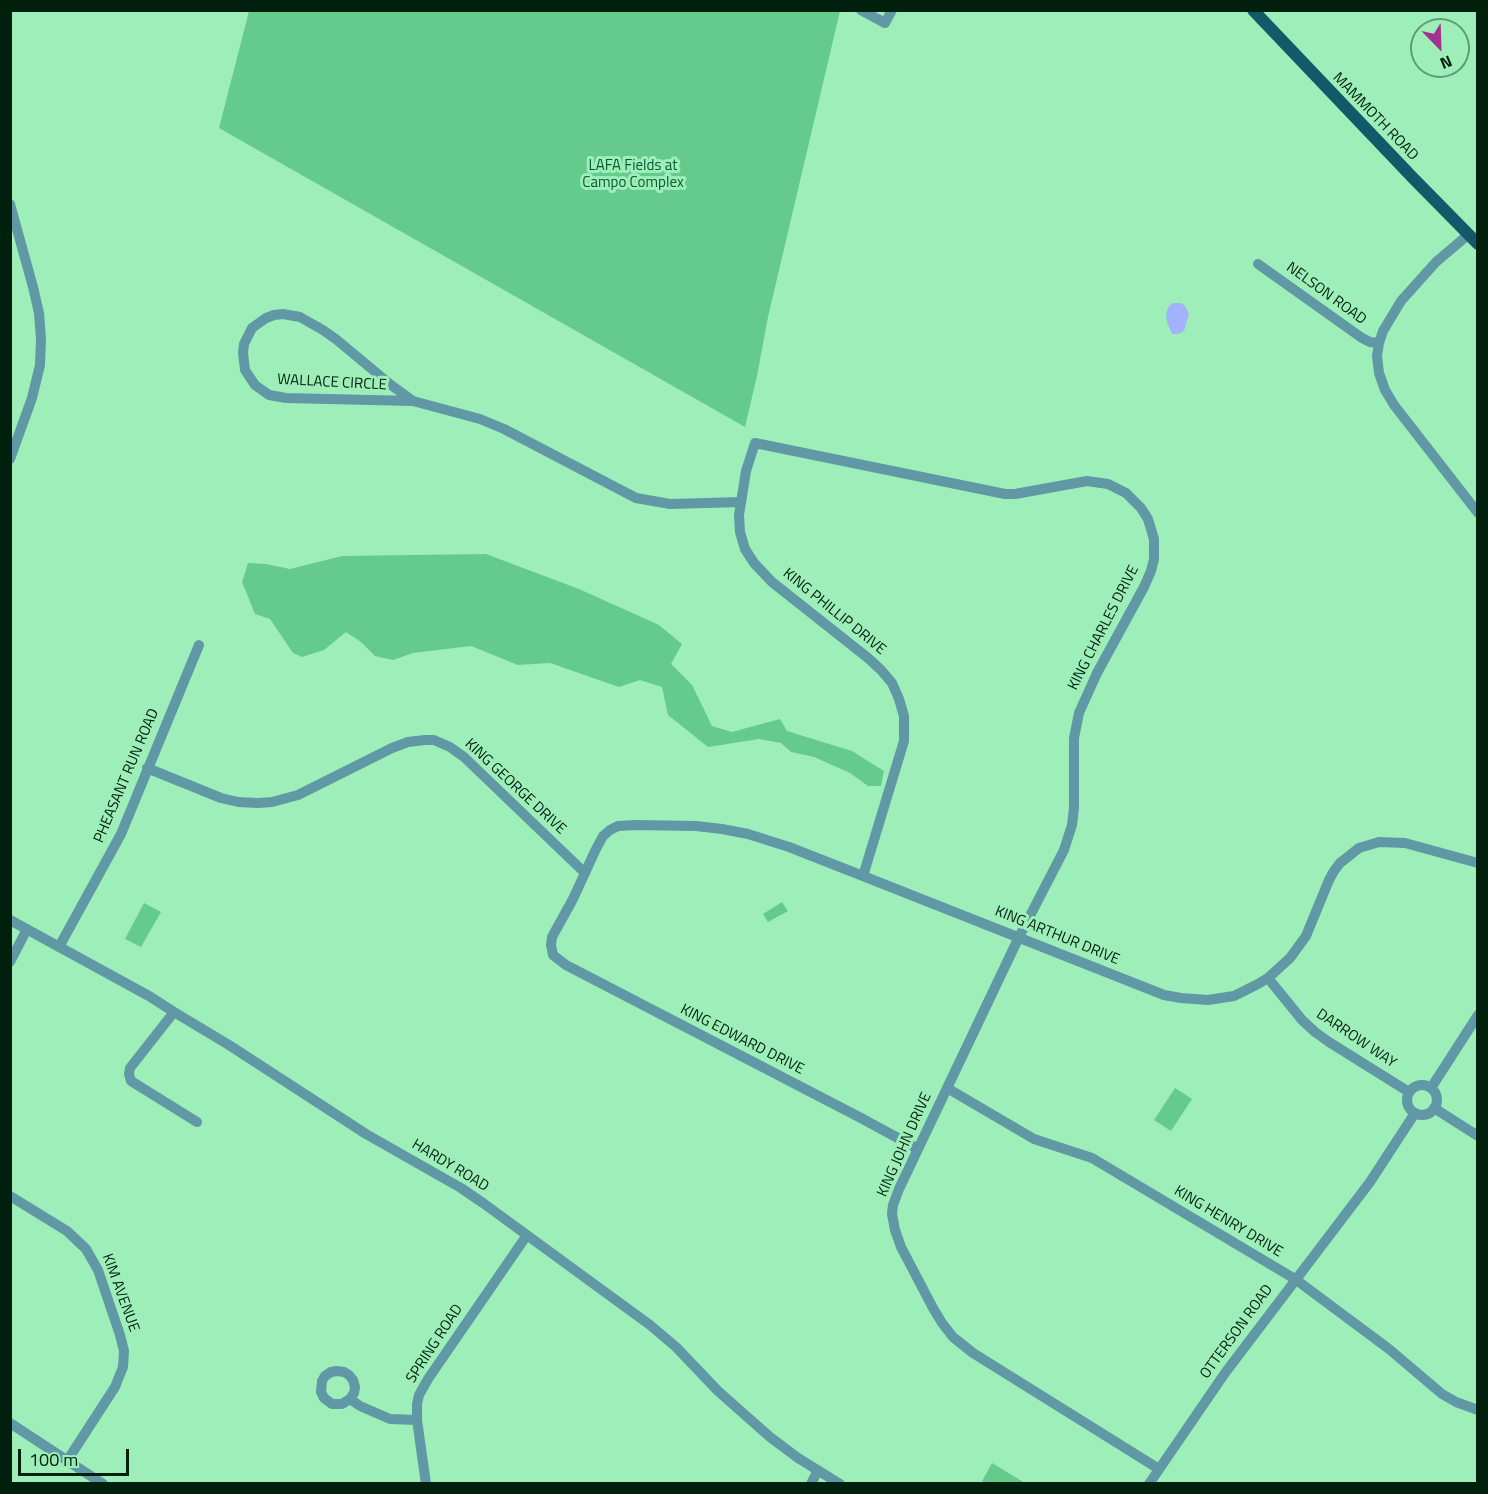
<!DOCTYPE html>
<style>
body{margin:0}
#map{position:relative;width:1488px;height:1494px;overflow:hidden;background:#9eeeb9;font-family:"Titillium Web",sans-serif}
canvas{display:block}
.frame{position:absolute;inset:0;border:12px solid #00200e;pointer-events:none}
.north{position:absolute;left:1410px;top:18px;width:60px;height:60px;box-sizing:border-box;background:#9eeeb9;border:2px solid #5f9c75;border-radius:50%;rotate:157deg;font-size:16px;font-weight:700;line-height:24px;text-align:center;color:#00200e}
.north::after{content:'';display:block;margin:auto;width:21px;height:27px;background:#a13290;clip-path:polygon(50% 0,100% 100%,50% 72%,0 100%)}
.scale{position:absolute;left:18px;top:1449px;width:111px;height:27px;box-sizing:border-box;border:3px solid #00200e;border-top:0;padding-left:8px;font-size:18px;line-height:21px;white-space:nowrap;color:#00200e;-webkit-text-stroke:4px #9eeeb9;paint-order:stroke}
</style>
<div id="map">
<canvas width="1488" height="1494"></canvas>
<div class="frame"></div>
<div class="north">N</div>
<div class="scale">100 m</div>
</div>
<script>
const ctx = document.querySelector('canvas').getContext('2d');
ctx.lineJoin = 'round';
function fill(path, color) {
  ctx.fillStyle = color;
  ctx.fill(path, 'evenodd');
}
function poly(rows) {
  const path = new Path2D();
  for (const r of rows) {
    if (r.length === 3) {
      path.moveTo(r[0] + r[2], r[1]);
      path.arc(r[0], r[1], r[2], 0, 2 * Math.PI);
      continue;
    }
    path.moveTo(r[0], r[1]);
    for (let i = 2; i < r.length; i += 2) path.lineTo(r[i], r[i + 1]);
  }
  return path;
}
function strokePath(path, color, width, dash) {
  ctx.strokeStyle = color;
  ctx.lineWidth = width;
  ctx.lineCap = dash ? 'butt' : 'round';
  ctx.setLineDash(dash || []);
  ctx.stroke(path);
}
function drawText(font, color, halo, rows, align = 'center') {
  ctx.font = font + ' "Titillium Web",sans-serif';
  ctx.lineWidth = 6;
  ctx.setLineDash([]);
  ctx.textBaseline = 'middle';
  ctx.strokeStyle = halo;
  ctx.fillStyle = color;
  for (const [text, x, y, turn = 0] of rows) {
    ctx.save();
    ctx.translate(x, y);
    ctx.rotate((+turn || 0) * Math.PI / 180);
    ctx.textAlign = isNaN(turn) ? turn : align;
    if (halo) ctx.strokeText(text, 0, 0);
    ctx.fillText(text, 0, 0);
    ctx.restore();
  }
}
fill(poly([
 [249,11,840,11,768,317,757,376,745,427,219,128],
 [486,554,579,589,659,625,682,644,671,664,692,685,712,726,732,732,780,719,787,731,852,751,884,771,881,786,868,786,850,773,814,757,791,752,781,743,759,739,708,747,668,715,662,687,640,680,619,687,550,663,518,665,471,646,413,653,393,660,375,656,361,642,346,632,324,650,302,657,293,653,270,619,255,614,242,582,248,563,266,564,290,569,342,556],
 [782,902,788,911,768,922,763,914],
 [144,903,161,912,141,947,125,939],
 [1175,1088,1192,1099,1171,1131,1154,1120],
 [992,1463,1025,1483,986,1483,982,1481]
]), '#65cb8c');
fill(poly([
 [1173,303,1181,303,1185,306,1189,314,1184,331,1178,334,1172,334,1167,322,1166,314,1169,306]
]), '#a3b2ff');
strokePath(poly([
 [861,10,885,23,892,10],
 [10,204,33,287,39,313,41,339,40,365,32,398,10,459],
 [1469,234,1436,262,1401,301,1383,331,1379,343,1377,356,1379,373,1385,390,1394,405,1478,513],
 [1258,264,1362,338,1370,342,1379,343],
 [413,401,286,398,269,395,255,385,245,370,243,353,244,344,252,328,266,318,274,315,283,314,300,317,323,330,337,340,391,385,413,401,480,419,504,429,636,498,670,504,741,502],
 [147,768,221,798,238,802,258,803,272,802,298,795,392,748,408,742,425,740,434,740,450,747,464,757,585,873],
 [863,876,904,741,904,716,899,699,892,683,881,670,868,658,772,582,754,563,745,549,740,532,739,515,746,471,755,443,1005,494,1015,494,1087,481,1108,484,1126,493,1141,508,1148,519,1154,539,1154,559,1151,571,1144,587,1097,673,1079,713,1074,738,1074,808,1072,825,1064,850,1019,937,899,1189,893,1205,892,1214,895,1230,901,1247,933,1308,942,1323,953,1337,973,1353,1159,1469],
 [10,920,149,996,174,1012,229,1045,366,1134,461,1188,483,1203,650,1325,676,1347,718,1391,770,1437,798,1458,840,1484],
 [59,947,121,834,199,645],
 [10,962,27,929],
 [1268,978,1302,1020,1315,1032,1329,1042,1409,1092],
 [174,1012,130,1068,129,1074,131,1081,197,1122],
 [1422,1100,15],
 [947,1088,1034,1139,1092,1158,1295,1279,1389,1349,1442,1394,1456,1402,1478,1410],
 [1431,1088,1478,1015],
 [1434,1108,1478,1136],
 [918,1149,861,1118,566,965,553,955,551,945,552,937,573,899,595,851,603,836,610,830,618,826,635,825,696,826,722,829,748,834,789,847,863,876,1164,995,1181,998,1208,1000,1234,996,1258,984,1268,978,1290,958,1306,936,1329,880,1334,871,1340,863,1359,848,1379,842,1405,843,1478,863],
 [10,1196,67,1231,86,1249,98,1270,120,1335,124,1351,123,1367,115,1387,67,1461],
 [350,1399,354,1393,355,1387,353,1380,349,1375,344,1372,337,1371,331,1372,325,1376,322,1381,321,1392,324,1398,332,1404,342,1404,350,1399,360,1406,390,1419,417,1420],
 [10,1423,103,1484],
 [426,1484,417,1420,417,1404,419,1395,428,1379,527,1235],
 [811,1484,818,1470],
 [1149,1484,1225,1373,1370,1182,1415,1113]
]), '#6098a5', 10);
strokePath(poly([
 [1253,10,1413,178,1478,244]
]), '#125a69', 12);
drawText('15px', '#00200e', '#9eeeb9', [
 ["MAMMOTH ROAD",1375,117,46],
 ["NELSON ROAD",1326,294,36],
 ["WALLACE CIRCLE",332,383,3],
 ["KING PHILLIP DRIVE",834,612,39],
 ["KING CHARLES DRIVE",1104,628,-63],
 ["PHEASANT RUN ROAD",127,776,-67],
 ["KING GEORGE DRIVE",515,787,43],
 ["KING ARTHUR DRIVE",1057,936,22],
 ["DARROW WAY",1356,1039,34],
 ["KING EDWARD DRIVE",742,1040,27],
 ["KING JOHN DRIVE",905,1145,-66],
 ["HARDY ROAD",450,1166,31],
 ["KING HENRY DRIVE",1228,1222,31],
 ["KIM AVENUE",120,1293,70],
 ["OTTERSON ROAD",1237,1332,-54],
 ["SPRING ROAD",435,1344,-57]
]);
drawText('15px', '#065b32', '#9eeeb9', [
 ["LAFA Fields at",633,166],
 ["Campo Complex",633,183]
]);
</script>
